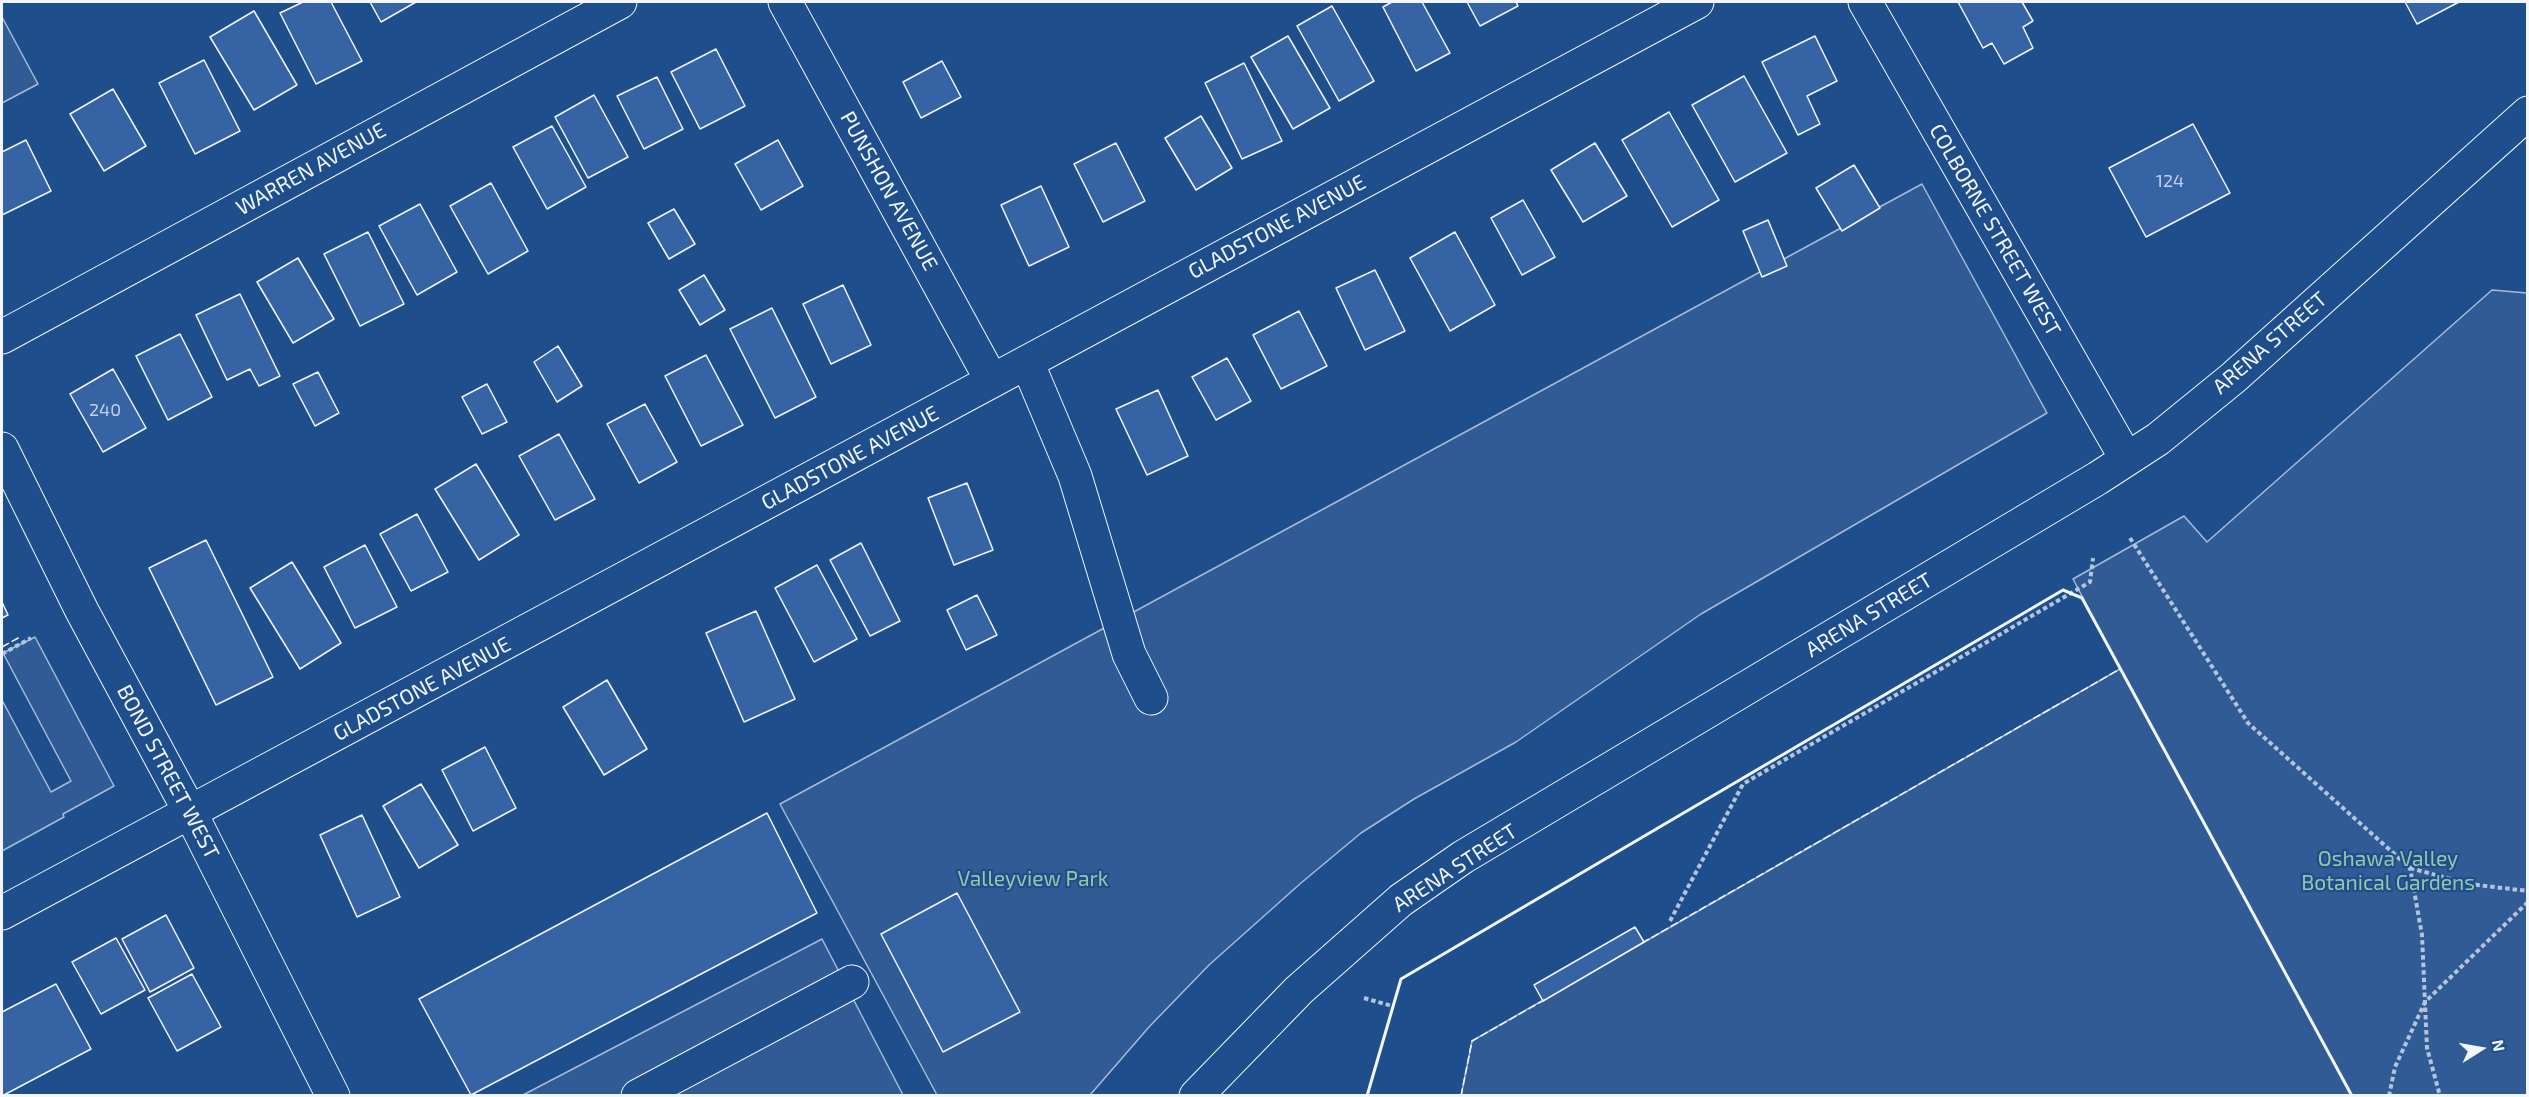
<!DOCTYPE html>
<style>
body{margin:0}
#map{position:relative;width:2529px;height:1097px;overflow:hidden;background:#1f4e8c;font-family:"Exo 2",sans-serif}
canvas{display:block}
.frame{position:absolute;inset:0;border:3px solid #f2f6ff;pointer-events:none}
.north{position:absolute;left:2451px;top:1019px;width:60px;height:60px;-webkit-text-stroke:4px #1f4e8c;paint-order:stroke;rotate:79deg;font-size:16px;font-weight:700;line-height:24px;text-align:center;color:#f2f6ff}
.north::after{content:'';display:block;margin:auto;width:21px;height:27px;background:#f2f6ff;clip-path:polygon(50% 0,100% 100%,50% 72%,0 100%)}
</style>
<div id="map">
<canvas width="2529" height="1097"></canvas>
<div class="frame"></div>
<div class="north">N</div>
</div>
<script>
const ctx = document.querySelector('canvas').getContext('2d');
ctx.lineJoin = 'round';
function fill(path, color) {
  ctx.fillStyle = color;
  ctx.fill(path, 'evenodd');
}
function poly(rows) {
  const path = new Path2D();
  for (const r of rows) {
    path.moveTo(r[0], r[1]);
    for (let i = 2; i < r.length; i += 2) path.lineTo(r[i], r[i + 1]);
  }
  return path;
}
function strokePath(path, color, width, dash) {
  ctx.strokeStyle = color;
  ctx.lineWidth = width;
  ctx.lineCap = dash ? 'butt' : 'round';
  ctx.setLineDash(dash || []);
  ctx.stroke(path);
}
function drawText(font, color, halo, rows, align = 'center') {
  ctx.font = font + ' "Exo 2",sans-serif';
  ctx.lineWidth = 4.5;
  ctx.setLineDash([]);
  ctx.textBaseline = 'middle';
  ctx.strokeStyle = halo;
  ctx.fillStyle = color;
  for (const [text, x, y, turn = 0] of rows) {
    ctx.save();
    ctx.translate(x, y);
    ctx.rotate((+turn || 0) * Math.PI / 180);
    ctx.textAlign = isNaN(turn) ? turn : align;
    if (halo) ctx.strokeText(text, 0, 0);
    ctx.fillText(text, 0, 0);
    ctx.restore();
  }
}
const built = poly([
 [2,17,38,84,2,103,2,17],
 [1922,184,2047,413,1701,614,1516,742,1414,799,1361,833,1301,883,1209,965,1149,1027,1090,1095,937,1095,780,804,1922,184],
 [2492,290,2527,293,2527,1095,1461,1096,1472,1041,2120,669,2073,579,2184,516,2207,542,2492,290],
 [35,637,114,786,63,814,64,817,2,851,2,700,51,792,71,781,3,653,35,637],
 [822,939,903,1095,521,1096,822,939]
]);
fill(built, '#305b95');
strokePath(built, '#a8bbd7', 1.5);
const building = poly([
 [303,2,331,2,362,61,316,84,280,13,303,2],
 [370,2,416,2,381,22,370,2],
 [1392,2,1422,2,1450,53,1416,71,1383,7,1392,2],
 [1467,2,1516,2,1518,6,1480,26,1467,2],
 [1958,2,2022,2,2033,21,2023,27,2033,48,2004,64,1992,43,1983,48,1958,2],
 [2405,2,2459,2,2417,24,2405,2],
 [1332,6,1374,81,1339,101,1297,26,1332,6],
 [254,11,297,85,254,110,210,37,254,11],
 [1288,36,1330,108,1293,129,1251,57,1288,36],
 [1815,36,1837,81,1807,96,1820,124,1798,135,1762,62,1815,36],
 [716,49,745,106,700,129,671,72,716,49],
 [204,60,240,131,195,154,159,83,204,60],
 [942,61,961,97,921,118,903,82,942,61],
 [1244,63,1282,141,1242,159,1205,83,1244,63],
 [1744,76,1787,153,1735,182,1692,105,1744,76],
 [657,77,683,129,644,149,617,96,657,77],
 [113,89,146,146,104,171,70,114,113,89],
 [594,95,628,157,588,178,555,117,594,95],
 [1669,112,1719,200,1672,227,1622,140,1669,112],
 [1201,116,1232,168,1196,190,1165,138,1201,116],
 [2193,124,2230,193,2146,237,2109,168,2193,124],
 [552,126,586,187,547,209,513,147,552,126],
 [26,140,51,191,2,215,2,152,26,140],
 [778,140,803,186,761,210,735,164,778,140],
 [1116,143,1145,201,1103,222,1074,164,1116,143],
 [1595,143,1627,196,1583,222,1551,170,1595,143],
 [1854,165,1880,208,1842,231,1816,188,1854,165],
 [491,183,528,251,488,274,450,206,491,183],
 [1041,186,1069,247,1029,266,1001,205,1041,186],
 [1523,200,1555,257,1522,275,1491,218,1523,200],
 [420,204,457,272,417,295,379,226,420,204],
 [674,209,695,244,669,259,648,223,674,209],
 [1768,220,1787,266,1762,277,1743,231,1768,220],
 [368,232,404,304,360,326,324,254,368,232],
 [1455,232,1495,305,1450,331,1410,258,1455,232],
 [298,258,334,319,293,343,257,282,298,258],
 [1375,270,1405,331,1365,350,1336,288,1375,270],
 [704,275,725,310,700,325,679,290,704,275],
 [843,285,871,345,831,364,803,304,843,285],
 [240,294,280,376,259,386,250,369,227,380,196,315,240,294],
 [772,308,816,397,775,418,730,329,772,308],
 [1299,311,1327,366,1281,389,1253,335,1299,311],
 [180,334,212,397,168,420,136,356,180,334],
 [558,346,582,386,557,402,534,362,558,346],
 [706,355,743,425,701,446,665,376,706,355],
 [1227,358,1251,401,1216,420,1192,377,1227,358],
 [113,369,146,428,103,452,70,394,113,369],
 [318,372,339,413,315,426,293,384,318,372],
 [487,384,507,422,482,434,462,397,487,384],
 [1158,390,1188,456,1147,475,1116,409,1158,390],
 [645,404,677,462,639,483,607,424,645,404],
 [559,434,595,499,555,520,519,456,559,434],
 [476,464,519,535,479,560,435,489,476,464],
 [967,483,993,550,954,565,928,498,967,483],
 [417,514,448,572,411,591,380,534,417,514],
 [206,540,273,677,216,705,149,568,206,540],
 [861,543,900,621,870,636,830,560,861,543],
 [365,545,397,607,355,628,324,567,365,545],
 [292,562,341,643,300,669,250,588,292,562],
 [817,565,857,639,814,662,775,588,817,565],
 [977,595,997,635,966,650,947,610,977,595],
 [2,602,8,615,2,618,2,602],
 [756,611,795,699,744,722,706,633,756,611],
 [607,680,647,749,604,775,563,707,607,680],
 [485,747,516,808,473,831,442,770,485,747],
 [421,784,458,845,419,868,383,806,421,784],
 [767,813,817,913,471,1095,419,999,767,813],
 [362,815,400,897,357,917,320,835,362,815],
 [957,893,1020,1012,943,1052,881,934,957,893],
 [166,915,194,968,150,992,122,939,166,915],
 [1635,927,1644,942,1543,1001,1534,985,1635,927],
 [116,938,145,990,101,1014,72,962,116,938],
 [192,974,221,1027,177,1051,148,998,192,974],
 [56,984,91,1049,2,1096,2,1012,56,984]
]);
fill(building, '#3563a3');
strokePath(building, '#f2f6ff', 1.5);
const minor = poly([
 [785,2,992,381],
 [1865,2,2126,458],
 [2,337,620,2],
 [1027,362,1075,476,1129,654,1151,698],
 [2,913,1697,2],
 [638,1096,852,982],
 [1196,1096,1299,990,1401,900,1463,857,2098,478,2158,439,2233,378,2528,113]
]);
const major = poly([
 [2,449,82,611,190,812,333,1096]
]);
strokePath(minor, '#f2f6ff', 35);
strokePath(major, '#f2f6ff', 35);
strokePath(poly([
 [2130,538,2248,723,2410,868,2422,935,2427,1048,2440,1096],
 [2,654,31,638],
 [2410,868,2469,884,2528,891],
 [1670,921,1743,784,2090,582,2093,558],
 [1364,998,1392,1006],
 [2389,1096,2395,1067,2425,1002,2528,902]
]), '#b3c4dc', 4, [4.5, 3]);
strokePath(minor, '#1f4e8c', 33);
strokePath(major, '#1f4e8c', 33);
strokePath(poly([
 [2,647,20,637],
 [1642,943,2120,669],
 [1461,1096,1472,1041,1546,999]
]), '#f2f6ff', 1.5, [8, 3]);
strokePath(poly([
 [1367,1096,1401,979,2063,590,2082,598,2352,1096]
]), '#f2f6ff', 3);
drawText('18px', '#c3d1e8', null, [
 ["124",2170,181],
 ["240",105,410]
]);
drawText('21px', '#f2f6ff', '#1f4e8c', [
 ["WARREN AVENUE",311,169,-29],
 ["PUNSHON AVENUE",889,191,61],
 ["GLADSTONE AVENUE",1277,227,-28],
 ["COLBORNE STREET WEST",1995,230,60],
 ["ARENA STREET",2270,343,-41],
 ["GLADSTONE AVENUE",850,458,-28],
 ["ARENA STREET",1869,615,-31],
 ["GLADSTONE AVENUE",422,689,-28],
 ["BOND STREET WEST",168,772,62],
 ["ARENA STREET",1455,868,-33]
]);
drawText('21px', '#97c8a6', '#1f4e8c', [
 ["Oshawa Valley",2388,859],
 ["Botanical Gardens",2388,883],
 ["Valleyview Park",1033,879]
]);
</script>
